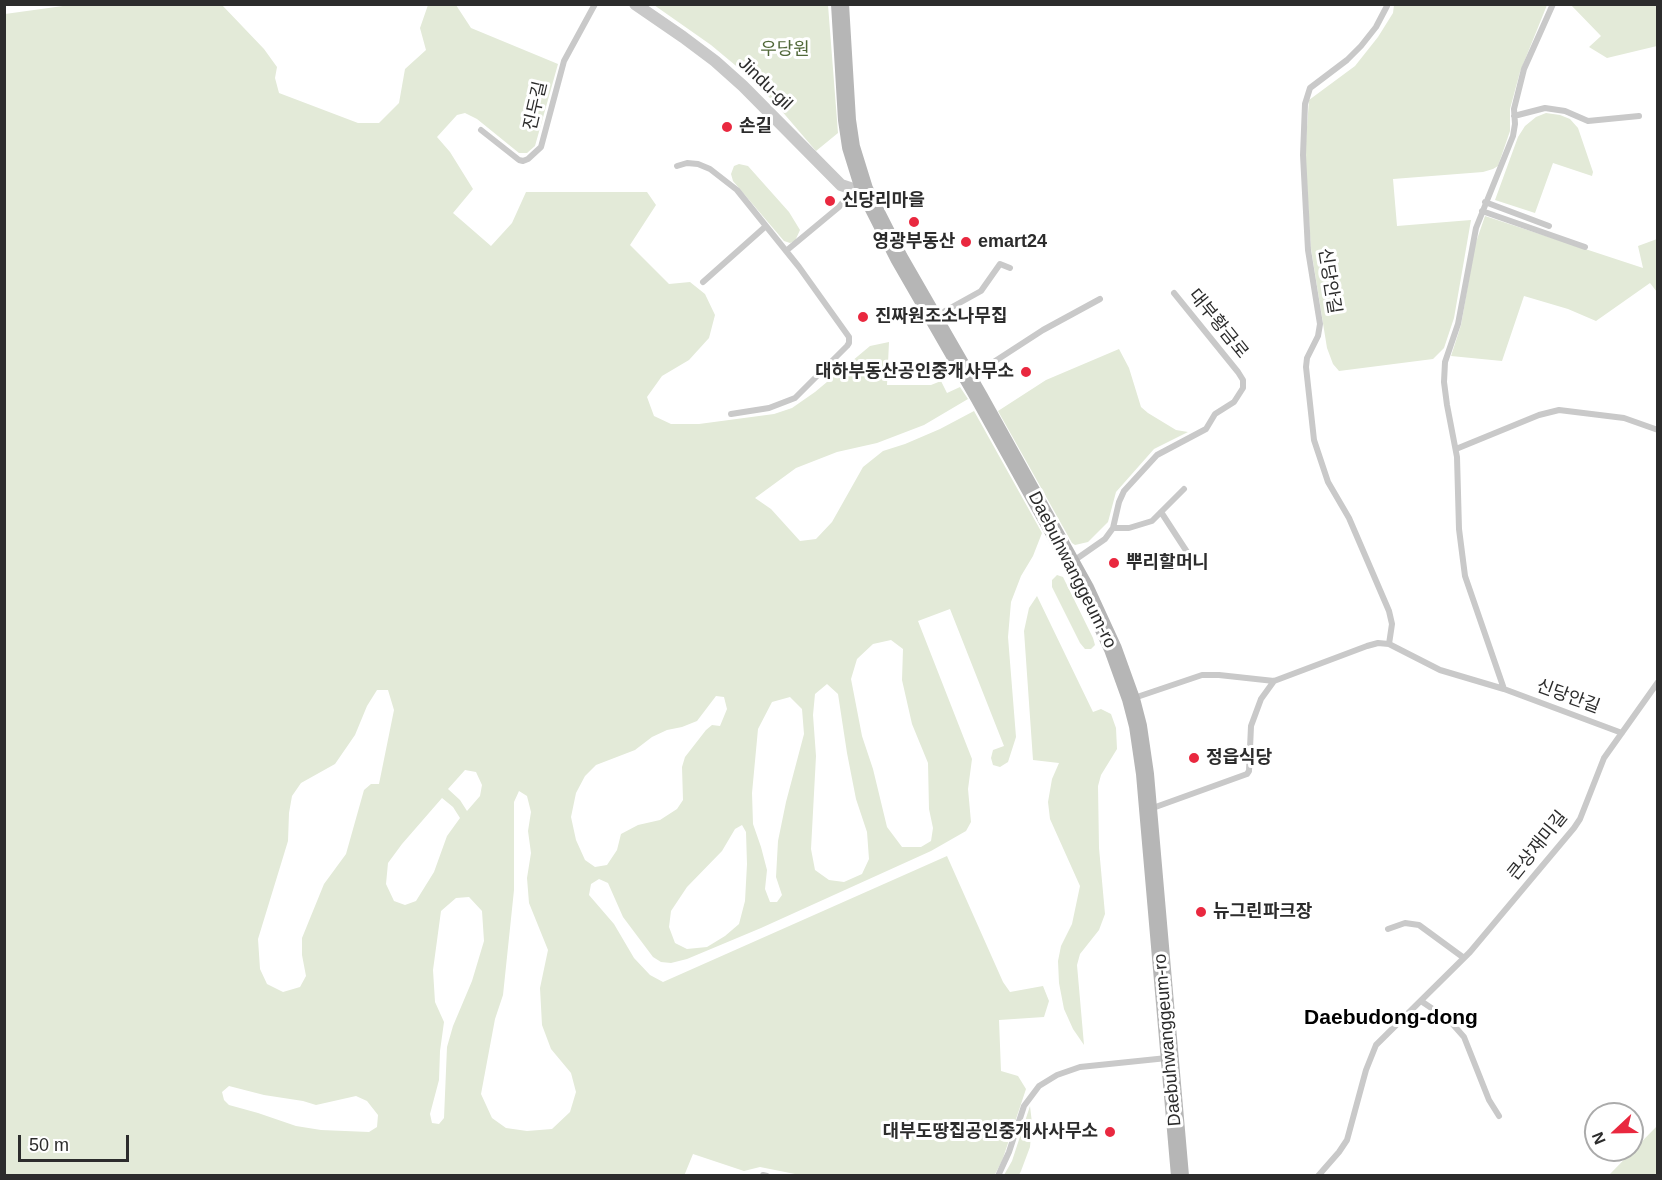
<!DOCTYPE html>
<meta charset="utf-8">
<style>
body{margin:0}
#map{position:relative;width:1662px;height:1180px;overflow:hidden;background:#fff;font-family:Arial,sans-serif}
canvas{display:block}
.frame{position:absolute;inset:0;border:6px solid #2c2c2c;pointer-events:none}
.north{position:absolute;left:1584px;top:1102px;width:60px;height:60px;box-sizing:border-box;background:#fff;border:2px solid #ababab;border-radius:50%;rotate:248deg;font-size:16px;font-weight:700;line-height:24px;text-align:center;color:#2c2c2c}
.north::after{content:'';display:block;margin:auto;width:21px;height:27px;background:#e9283f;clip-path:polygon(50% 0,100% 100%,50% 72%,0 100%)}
.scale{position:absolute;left:18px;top:1135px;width:111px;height:27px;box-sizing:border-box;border:3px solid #2c2c2c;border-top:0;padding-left:8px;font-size:18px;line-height:21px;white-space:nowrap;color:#2c2c2c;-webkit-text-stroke:4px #fff;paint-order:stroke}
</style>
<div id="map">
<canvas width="1662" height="1180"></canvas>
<div class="frame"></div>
<div class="north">N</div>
<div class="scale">50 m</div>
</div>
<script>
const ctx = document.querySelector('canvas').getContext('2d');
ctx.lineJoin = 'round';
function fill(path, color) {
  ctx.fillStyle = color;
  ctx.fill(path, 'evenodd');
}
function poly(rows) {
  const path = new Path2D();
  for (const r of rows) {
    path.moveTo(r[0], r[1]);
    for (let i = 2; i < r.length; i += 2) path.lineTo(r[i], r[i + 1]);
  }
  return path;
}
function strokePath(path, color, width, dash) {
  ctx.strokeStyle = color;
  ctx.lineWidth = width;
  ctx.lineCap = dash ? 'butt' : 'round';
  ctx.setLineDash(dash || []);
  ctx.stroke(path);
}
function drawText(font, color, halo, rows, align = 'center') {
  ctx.font = font + ' Arial,"Noto Sans KR",sans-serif';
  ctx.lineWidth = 6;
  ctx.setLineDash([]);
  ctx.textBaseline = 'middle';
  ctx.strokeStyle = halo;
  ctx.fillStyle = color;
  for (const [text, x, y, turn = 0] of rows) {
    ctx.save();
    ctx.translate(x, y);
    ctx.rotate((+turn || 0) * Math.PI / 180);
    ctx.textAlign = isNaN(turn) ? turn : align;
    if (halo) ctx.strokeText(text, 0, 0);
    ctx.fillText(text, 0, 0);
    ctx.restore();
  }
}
fill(poly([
 [65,4,122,4,126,6,140,4,222,5,264,49,277,67,275,78,279,93,358,123,379,123,399,103,405,69,426,50,420,28,428,5,456,5,471,28,558,64,535,146,527,153,519,153,477,119,465,113,457,115,437,137,450,152,473,189,453,213,491,246,512,223,526,192,647,192,656,205,630,245,669,284,690,282,705,294,715,315,709,338,689,360,662,376,647,397,654,416,671,424,699,424,774,414,792,408,815,392,870,346,889,342,887,385,931,385,941,381,947,393,960,387,968,399,924,425,877,443,837,452,796,468,755,498,771,509,800,541,816,539,832,522,863,467,883,451,905,444,940,429,974,411,1042,533,1033,556,1021,576,1011,602,1008,637,1016,737,1008,762,1000,767,993,765,991,758,993,750,1004,746,950,609,918,621,972,759,968,789,971,822,966,831,931,851,761,928,687,959,671,963,661,962,653,957,623,917,608,883,599,879,591,884,589,895,614,924,634,958,650,975,663,982,947,856,1003,982,1010,992,1043,986,1049,1001,1044,1017,999,1020,1001,1071,1018,1076,1026,1089,1002,1161,994,1176,800,1175,760,1167,744,1171,693,1154,684,1176,5,1176,5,14,63,6],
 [891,640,903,649,902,680,912,724,928,763,929,809,933,828,931,841,921,847,902,847,887,827,873,769,862,736,851,679,857,659,873,644],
 [827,684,838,694,847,753,856,799,867,832,869,859,862,874,844,882,829,880,815,870,811,849,816,756,813,715,815,694],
 [377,690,388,690,394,710,379,784,371,784,364,790,346,854,324,884,302,938,302,955,306,976,300,987,283,992,267,984,260,969,258,939,288,841,289,813,292,796,301,783,335,764,355,735,367,706],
 [716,696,724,697,727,709,720,726,712,725,706,730,685,757,682,767,683,800,677,809,660,820,638,825,621,834,617,850,607,865,595,867,585,860,576,840,571,817,576,793,585,776,596,765,635,750,652,737,667,730,682,727,697,721],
 [790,697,802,709,804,734,786,802,778,841,776,877,782,895,777,902,770,902,765,889,767,870,761,847,753,824,752,793,758,729,772,702],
 [465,770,476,772,482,785,480,796,467,811,460,800,448,789],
 [519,791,527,796,531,812,528,831,531,853,527,878,529,903,548,950,540,988,542,1025,551,1049,571,1073,576,1092,570,1112,552,1129,527,1131,506,1128,492,1118,481,1094,495,1019,503,995,514,890,514,802],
 [442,798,453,807,460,818,447,836,434,872,416,901,405,905,394,901,386,884,388,863,402,844],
 [742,825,746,832,747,864,745,901,739,924,725,936,707,947,687,949,675,943,669,927,671,911,687,887,722,851,735,829],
 [469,897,482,911,484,941,472,981,453,1026,447,1047,444,1118,439,1124,432,1123,430,1114,439,1080,440,1051,444,1022,435,1002,433,970,441,911,456,898],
 [229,1086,264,1095,303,1101,316,1105,356,1096,367,1101,378,1115,377,1127,369,1132,321,1130,296,1126,258,1113,229,1105,224,1100,222,1092],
 [654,5,828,5,838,133,816,151,774,102,741,70,711,45],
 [1394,5,1547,5,1520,72,1510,109,1510,131,1498,166,1493,169,1483,172,1393,179,1397,226,1471,220,1454,318,1444,348,1433,359,1339,371,1333,364,1327,348,1311,249,1305,155,1309,100,1355,66,1378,37,1393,13],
 [1571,5,1657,5,1657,46,1607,58,1589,47,1601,36],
 [1546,113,1560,115,1570,119,1578,128,1593,172,1592,176,1553,163,1535,213,1495,200,1518,137,1525,126,1536,117],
 [739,164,748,166,789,212,800,230,795,241,790,243,784,241,733,181,731,174,734,166],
 [1485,216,1643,268,1638,246,1657,239,1657,292,1650,283,1596,321,1568,309,1524,296,1502,361,1451,356,1461,325,1475,245],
 [1119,349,1129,368,1141,407,1148,413,1176,430,1188,432,1154,449,1116,492,1108,522,1088,542,1075,545,1072,543,998,411,1046,380],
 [1057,575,1063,577,1093,638,1095,645,1091,649,1085,649,1080,643,1052,587,1052,580],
 [1037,596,1093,712,1101,709,1111,714,1116,728,1117,749,1101,775,1098,786,1099,848,1105,914,1099,930,1080,954,1077,965,1084,1045,1073,1029,1064,1009,1059,983,1058,961,1061,946,1072,924,1080,886,1050,819,1048,802,1052,779,1059,763,1033,760,1024,631,1029,608],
 [1030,1106,1032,1123,1030,1147,1021,1171,1019,1175,1004,1175,1012,1161],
 [1657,1126,1657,1175,1609,1175]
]), '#e3ead8');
strokePath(poly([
 [1387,6,1376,27,1361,46,1347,60,1310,88,1305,104,1303,155,1308,250,1320,324,1318,336,1307,358,1306,367,1314,440,1328,482,1349,518,1389,611,1392,624,1389,644],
 [1514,116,1545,108,1565,111,1588,121,1639,116],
 [481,130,519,160,523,161,528,159,541,147,564,61,595,4],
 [677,166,687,163,698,164,710,169,737,190,799,267,849,337,849,343,847,346,795,398,769,408,731,414],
 [1485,202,1549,226],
 [1482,211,1585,247],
 [786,251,839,207,853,189],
 [703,282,766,226],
 [936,316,981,291,1000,264,1010,268],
 [969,378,1043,330,1100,299],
 [1456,449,1539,415,1559,410,1624,418,1658,430],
 [1161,512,1189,555],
 [1113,528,1129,528,1152,521,1184,489],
 [1072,562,1105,539,1113,528,1119,502,1124,491,1157,455,1206,429,1215,414,1234,402,1243,388,1243,380,1238,372,1174,293],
 [1504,689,1465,576,1459,529,1457,457,1447,405,1444,382,1445,362,1458,324,1476,228,1513,136,1515,124,1514,109,1524,69,1553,4],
 [1134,698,1202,675,1219,675,1274,681,1367,646,1378,643,1389,644,1440,670,1504,689,1622,733],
 [1150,809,1247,774,1249,771,1251,726,1261,699,1274,681],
 [1388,929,1405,923,1419,925,1464,958],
 [1421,1001,1449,1020,1464,1037,1489,1100,1499,1116],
 [763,1175,767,1176],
 [998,1176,1009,1152,1024,1106,1039,1086,1057,1075,1080,1067,1167,1058],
 [1318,1176,1339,1152,1347,1140,1366,1070,1376,1045,1470,952,1574,828,1580,819,1604,758,1658,682]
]), '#c9c9c9', 6);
strokePath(poly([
 [635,4,683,37,715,61,743,86,841,185,853,189,864,189]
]), '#c9c9c9', 12);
strokePath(poly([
 [840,4,847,120,851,147,864,189,899,258,979,397,1085,588,1113,649,1131,699,1138,726,1145,774,1180,1176]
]), '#b6b6b6', 18);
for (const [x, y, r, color] of [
 [727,127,6,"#e9283f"],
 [830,201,6,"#e9283f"],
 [914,222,6,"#e9283f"],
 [966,242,6,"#e9283f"],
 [863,317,6,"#e9283f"],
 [1026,372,6,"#e9283f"],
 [1114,563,6,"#e9283f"],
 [1194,758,6,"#e9283f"],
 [1201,912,6,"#e9283f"],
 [1110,1132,6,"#e9283f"]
]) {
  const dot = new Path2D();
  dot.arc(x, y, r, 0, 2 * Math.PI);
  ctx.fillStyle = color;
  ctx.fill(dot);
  strokePath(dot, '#fff', 2);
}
drawText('18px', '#516839', '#fff', [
 ["우당원",785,50]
]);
drawText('18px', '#2c2c2c', '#fff', [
 ["Jindu-gil",765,84,44],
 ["진두길",536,106,-77],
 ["신당안길",1329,281,81],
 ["대부황금로",1218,324,51],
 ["Daebuhwanggeum-ro",1072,570,63],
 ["신당안길",1568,697,20],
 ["큰상재미길",1538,846,-51],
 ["Daebuhwanggeum-ro",1168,1040,-95]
]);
drawText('bold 18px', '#2c2c2c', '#fff', [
 ["손길",739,127],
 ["신당리마을",842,201],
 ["영광부동산",914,242,"center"],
 ["emart24",978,242],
 ["진짜원조소나무집",875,317],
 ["대하부동산공인중개사무소",1014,372,"right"],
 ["뿌리할머니",1126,563],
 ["정읍식당",1206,758],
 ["뉴그린파크장",1213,912],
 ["대부도땅집공인중개사사무소",1098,1132,"right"]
], 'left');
drawText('bold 21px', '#000', '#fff', [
 ["Daebudong-dong",1391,1018]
]);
</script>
